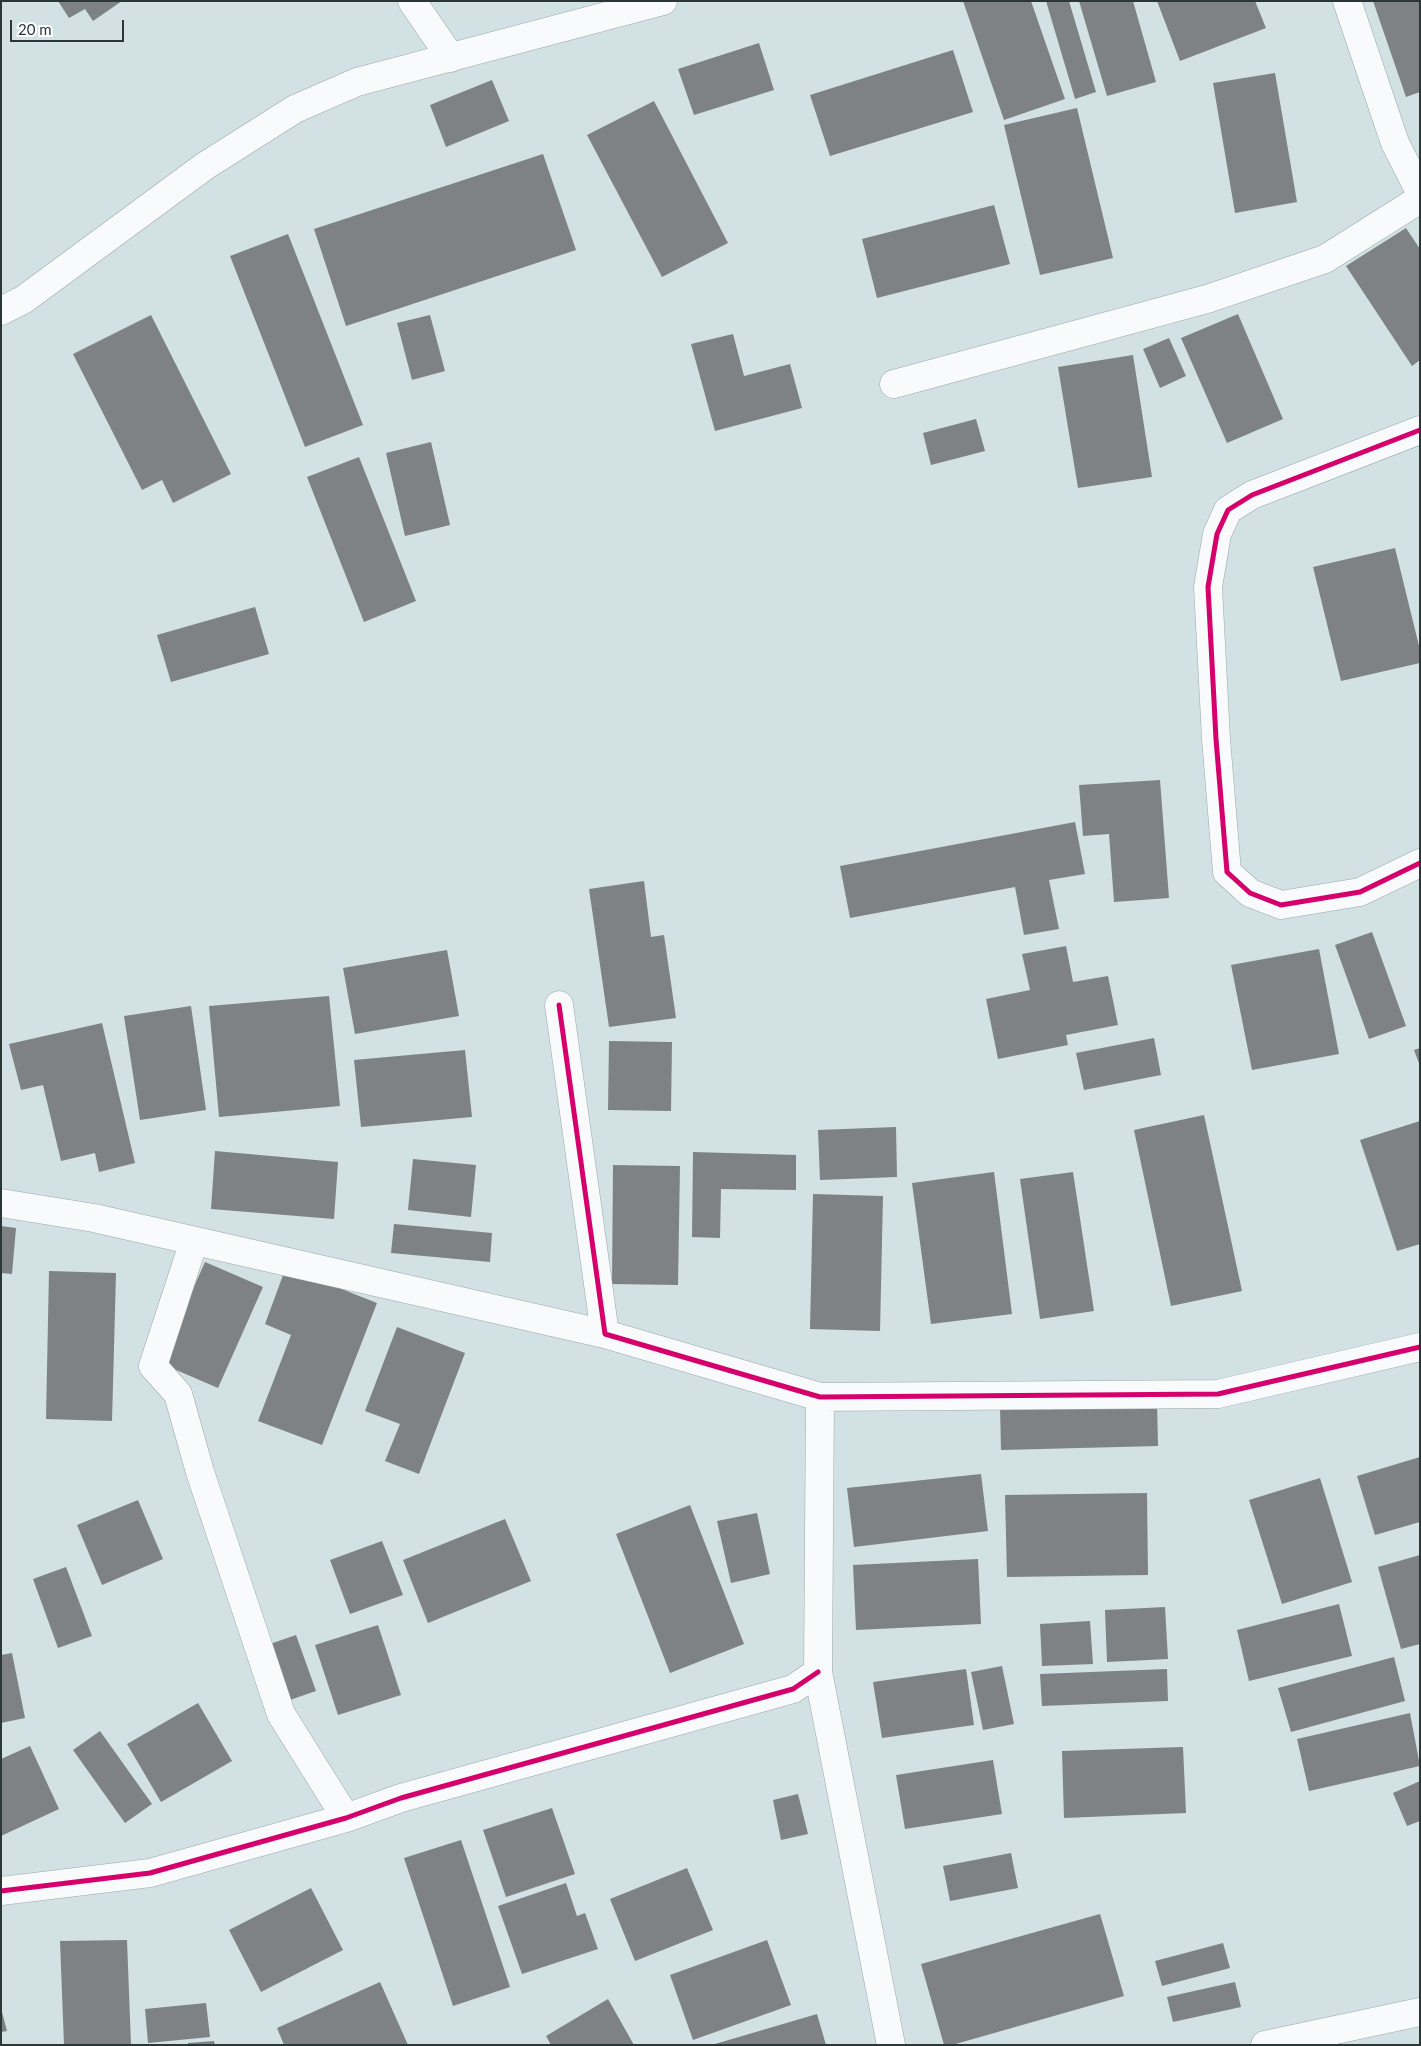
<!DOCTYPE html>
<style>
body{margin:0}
#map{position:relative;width:1421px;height:2046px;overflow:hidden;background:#d2e1e3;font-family:Lato,sans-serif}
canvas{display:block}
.frame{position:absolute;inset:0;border:2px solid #2b3637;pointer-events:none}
.scale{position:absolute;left:10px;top:20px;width:114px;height:22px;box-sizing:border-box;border:2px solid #2b3637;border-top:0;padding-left:6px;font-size:15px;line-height:18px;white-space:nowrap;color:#2b3637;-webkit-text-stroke:4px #fff;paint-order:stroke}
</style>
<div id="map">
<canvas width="1421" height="2046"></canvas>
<div class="frame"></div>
<div class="scale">20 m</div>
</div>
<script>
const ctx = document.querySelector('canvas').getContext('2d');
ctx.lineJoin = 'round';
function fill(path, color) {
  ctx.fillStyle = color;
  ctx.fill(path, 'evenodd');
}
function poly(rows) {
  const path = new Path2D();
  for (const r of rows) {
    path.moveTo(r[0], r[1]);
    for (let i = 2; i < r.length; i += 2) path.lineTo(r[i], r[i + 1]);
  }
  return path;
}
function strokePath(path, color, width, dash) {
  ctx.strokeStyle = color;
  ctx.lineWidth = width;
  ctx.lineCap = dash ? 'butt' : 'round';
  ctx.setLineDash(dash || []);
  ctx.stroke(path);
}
fill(poly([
 [58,1,122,1,93,21,85,9,69,18],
 [963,1,1031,1,1065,99,1004,120],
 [1046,1,1069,1,1096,92,1075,99],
 [1079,1,1133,1,1156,82,1107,96],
 [1157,1,1255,1,1266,28,1180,61],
 [1373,1,1420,1,1420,92,1406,97],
 [759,43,774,90,694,115,678,69],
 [953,50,973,112,830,156,810,95],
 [1275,73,1297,202,1235,213,1213,83],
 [492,80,509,121,446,147,430,105],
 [654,101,728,243,662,277,587,135],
 [1077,108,1113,258,1040,275,1004,125],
 [543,154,576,250,346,326,314,229],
 [994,205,1010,264,877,298,862,239],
 [1406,228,1420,249,1420,360,1412,366,1346,266],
 [288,234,363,425,305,447,230,256],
 [1238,314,1283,419,1227,443,1181,338],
 [151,315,231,474,173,503,162,480,142,490,73,354],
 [430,315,445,371,412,380,397,323],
 [733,334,744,376,790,364,802,408,715,431,691,344],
 [1169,338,1186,376,1160,388,1143,349],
 [1133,355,1152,477,1078,488,1058,367],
 [976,419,985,451,931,465,923,433],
 [431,442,450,525,405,536,386,453],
 [359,457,416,601,364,622,307,477],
 [1395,548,1420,650,1420,663,1341,681,1313,567],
 [255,607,269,654,171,682,157,635],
 [1160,780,1169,898,1114,902,1109,834,1083,836,1079,785],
 [1075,822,1085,874,1049,880,1059,929,1024,935,1015,887,850,918,840,866],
 [644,881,651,937,664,935,676,1018,609,1027,589,889],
 [1372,932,1406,1026,1369,1039,1335,945],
 [1066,946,1073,982,1108,976,1118,1025,1066,1035,1068,1045,998,1059,986,999,1030,990,1022,954],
 [1319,949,1339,1054,1252,1070,1231,965],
 [447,950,459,1016,355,1034,343,968],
 [329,996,340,1106,219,1117,209,1006],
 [191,1006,206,1110,140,1120,124,1016],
 [102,1023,135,1163,99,1172,95,1153,61,1161,43,1085,21,1090,9,1044],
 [1154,1038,1161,1075,1084,1090,1076,1053],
 [609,1041,672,1042,671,1111,608,1110],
 [1420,1048,1420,1066,1414,1050],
 [465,1050,472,1117,361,1127,354,1060],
 [1204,1115,1242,1291,1171,1306,1134,1130],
 [1420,1121,1420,1244,1397,1251,1360,1140],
 [896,1127,897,1177,820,1180,818,1130],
 [215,1151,338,1162,334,1219,211,1209],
 [693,1152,796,1155,796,1190,721,1189,720,1238,692,1237],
 [413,1159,476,1165,471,1217,408,1210],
 [613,1165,680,1166,678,1285,612,1284],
 [994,1172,1012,1314,931,1324,912,1183],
 [1073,1172,1094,1311,1040,1319,1020,1179],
 [813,1194,883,1196,880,1331,810,1329],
 [394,1224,492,1233,490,1262,391,1253],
 [1,1226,16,1228,12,1274,1,1273],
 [205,1262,263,1287,218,1388,160,1363],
 [286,1267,377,1303,322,1445,258,1421,291,1335,265,1324],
 [49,1271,116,1273,112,1421,46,1419],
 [397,1327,465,1353,419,1474,385,1461,400,1424,365,1411],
 [1157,1402,1158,1446,1001,1450,1000,1407],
 [1420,1457,1420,1522,1375,1535,1357,1476],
 [981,1474,988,1531,854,1547,847,1488],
 [1320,1478,1352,1582,1282,1604,1249,1500],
 [1147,1493,1148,1575,1007,1577,1005,1495],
 [138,1500,163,1559,102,1585,77,1525],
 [690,1505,744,1644,670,1673,616,1534],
 [757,1513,770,1574,731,1583,717,1521],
 [505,1519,531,1581,428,1623,403,1560],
 [382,1541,403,1595,350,1614,330,1560],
 [1420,1555,1420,1644,1401,1649,1378,1567],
 [978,1559,981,1624,856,1630,853,1565],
 [66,1567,92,1636,58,1648,33,1579],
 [1339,1604,1352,1656,1249,1681,1237,1630],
 [1165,1607,1168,1659,1107,1662,1105,1610],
 [1090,1621,1093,1664,1042,1666,1040,1624],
 [378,1625,401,1695,338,1715,315,1645],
 [296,1635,316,1691,290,1700,270,1644],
 [12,1653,25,1718,1,1723,1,1655],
 [1394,1657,1405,1701,1291,1732,1278,1688],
 [1002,1666,1014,1724,983,1730,971,1672],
 [966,1669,974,1725,882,1738,873,1682],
 [1167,1669,1168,1701,1042,1706,1040,1674],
 [198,1703,232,1761,161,1802,127,1744],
 [1410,1713,1420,1766,1309,1791,1297,1739],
 [100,1731,152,1804,125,1823,73,1750],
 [30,1746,59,1809,1,1836,1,1759],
 [1183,1747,1186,1813,1064,1818,1062,1751],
 [993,1760,1002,1814,905,1829,896,1775],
 [1420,1781,1420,1821,1407,1826,1393,1793],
 [798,1794,808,1834,781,1840,773,1800],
 [552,1808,575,1874,506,1897,483,1830],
 [461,1840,510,1987,453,2006,404,1858],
 [1011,1853,1018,1888,950,1901,943,1866],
 [687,1868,713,1930,635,1961,610,1899],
 [566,1883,577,1916,585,1913,598,1949,522,1974,498,1906],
 [311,1888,343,1950,261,1992,229,1930],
 [1100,1914,1124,1996,952,2045,944,2045,921,1964],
 [127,1940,131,2045,64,2045,60,1941],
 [767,1940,791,2005,693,2040,670,1975],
 [1223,1943,1230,1968,1162,1986,1155,1961],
 [380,1982,408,2045,284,2045,277,2028],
 [1235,1982,1241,2007,1173,2022,1167,1997],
 [608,1999,634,2045,551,2045,546,2036],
 [206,2003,210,2037,148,2043,145,2009],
 [1,2008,7,2031,1,2032],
 [817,2014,826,2045,715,2045,715,2044],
 [214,2041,215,2045,188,2045,188,2043]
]), '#7e8285');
const minor = poly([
 [412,1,451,58],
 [1347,1,1395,143,1420,192],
 [1,311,23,300,205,166,295,109,357,82,663,1],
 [894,384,1207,299,1325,259,1420,199],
 [1420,430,1252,495,1228,510,1217,534,1208,587,1216,739,1227,872,1250,893,1281,905,1360,892,1420,863],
 [559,1005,605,1334,820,1397,1218,1394,1420,1347],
 [1,1203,94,1218,605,1334],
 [194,1241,153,1366,178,1394,200,1472,281,1714,346,1818],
 [820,1397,818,1672,891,2045],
 [1,1891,150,1873,346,1818,401,1798,793,1689,818,1672],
 [1265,2045,1420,2012]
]);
strokePath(minor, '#9ba7a8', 29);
strokePath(minor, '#f8fafb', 28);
strokePath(poly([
 [1420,430,1252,495,1228,510,1217,534,1208,587,1216,739,1227,872,1250,893,1281,905,1360,892,1420,863],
 [559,1005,605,1334,820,1397,1218,1394,1420,1347],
 [1,1891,150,1873,346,1818,401,1798,793,1689,818,1672]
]), '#d6006c', 5);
</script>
